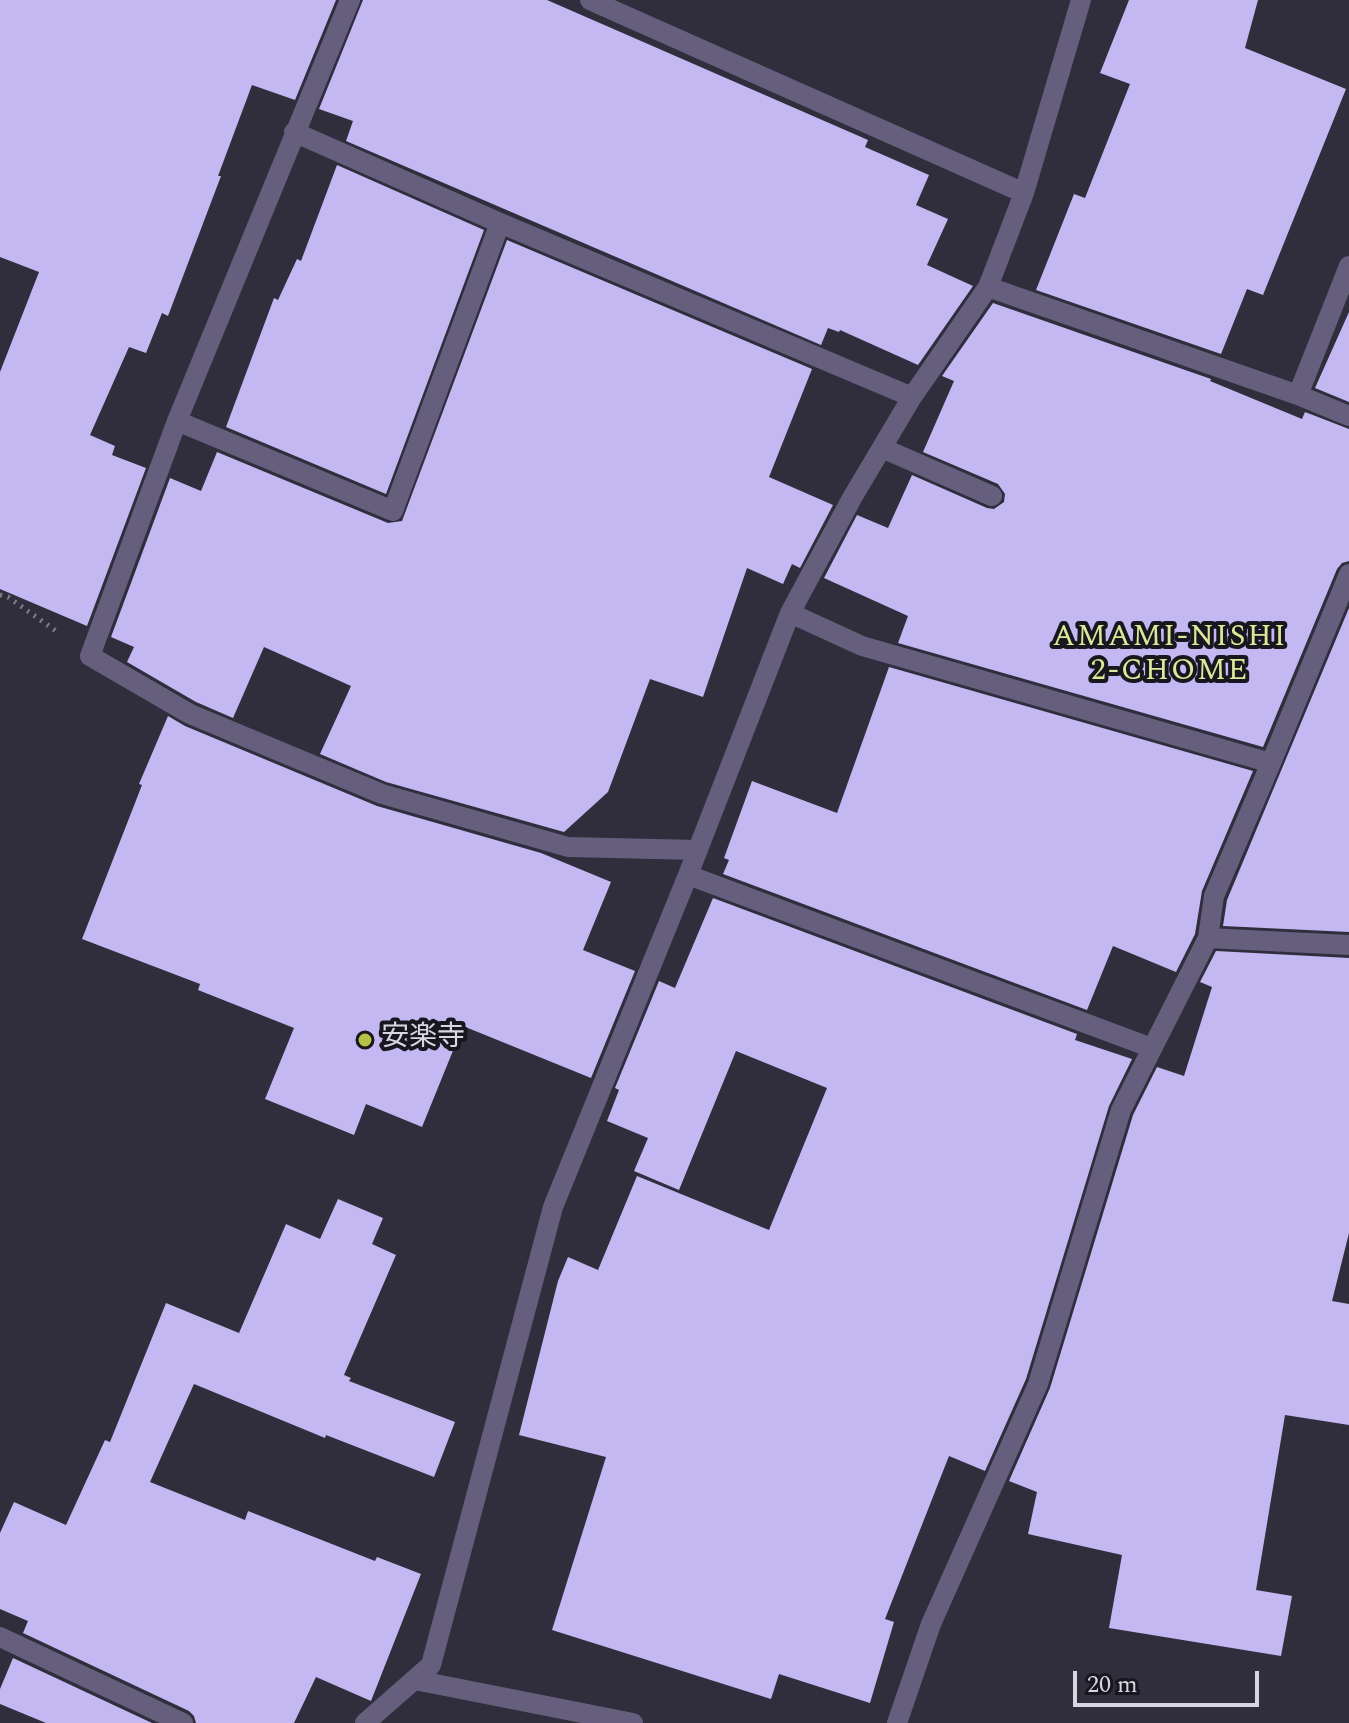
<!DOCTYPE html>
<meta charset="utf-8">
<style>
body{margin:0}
#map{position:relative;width:1349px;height:1723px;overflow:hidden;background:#302d3d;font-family:Spectral,serif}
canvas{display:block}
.scale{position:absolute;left:1073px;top:1671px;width:186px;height:36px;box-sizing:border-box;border:4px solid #d8d6e1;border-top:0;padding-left:10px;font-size:24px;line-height:28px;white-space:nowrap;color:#d8d6e1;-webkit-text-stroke:6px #18161e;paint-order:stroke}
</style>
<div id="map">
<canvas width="1349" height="1723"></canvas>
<div class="scale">20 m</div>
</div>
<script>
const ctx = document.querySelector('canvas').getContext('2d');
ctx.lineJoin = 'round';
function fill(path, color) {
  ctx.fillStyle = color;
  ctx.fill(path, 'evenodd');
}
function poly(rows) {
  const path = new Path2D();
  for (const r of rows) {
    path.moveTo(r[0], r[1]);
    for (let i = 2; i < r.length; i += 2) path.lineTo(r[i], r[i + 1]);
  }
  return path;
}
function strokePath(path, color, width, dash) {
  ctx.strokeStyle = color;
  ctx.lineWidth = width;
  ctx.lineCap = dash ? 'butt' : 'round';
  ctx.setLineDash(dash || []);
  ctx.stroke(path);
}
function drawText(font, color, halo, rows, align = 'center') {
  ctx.font = font + ' Spectral,"Noto Sans JP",serif';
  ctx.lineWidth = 8;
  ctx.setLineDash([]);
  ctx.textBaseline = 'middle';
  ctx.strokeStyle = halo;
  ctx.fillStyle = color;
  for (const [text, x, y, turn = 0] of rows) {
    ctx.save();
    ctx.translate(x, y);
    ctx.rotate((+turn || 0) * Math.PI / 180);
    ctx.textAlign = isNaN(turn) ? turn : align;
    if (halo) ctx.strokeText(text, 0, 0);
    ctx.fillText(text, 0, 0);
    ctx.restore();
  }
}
fill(poly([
 [0,0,336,0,295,100,252,85,218,176,221,176,168,316,162,313,146,353,129,347,90,435,115,446,112,455,146,468,87,626,0,589,0,372,39,272,0,257],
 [363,0,547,0,868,140,865,147,929,175,916,205,948,219,927,265,973,286,918,365,840,330,839,332,828,328,821,345,346,141,353,121,319,109],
 [1129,0,1258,0,1245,48,1346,89,1263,295,1247,289,1221,354,1036,290,1074,194,1085,198,1130,84,1100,73],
 [337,165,484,230,386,494,226,427,274,298,278,300,297,259,301,261],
 [507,240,812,369,769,477,833,505,800,568,792,564,783,584,747,568,703,697,650,679,608,792,564,832,386,782,320,754,351,686,264,647,233,718,196,702,127,662,134,647,111,637,170,478,201,491,217,452,388,523,402,521],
 [993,303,1211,379,1210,381,1302,419,1305,412,1349,429,1349,561,1342,563,1337,569,1263,747,898,643,908,616,824,578,857,515,888,528,912,475,987,508,994,509,1004,502,1005,494,998,484,923,452,954,381,942,376],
 [1349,312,1349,402,1315,388],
 [1349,608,1349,932,1223,926,1227,900],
 [889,667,1253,771,1202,891,1195,934,1176,972,1113,946,1087,1010,723,874,729,860,724,858,752,781,837,813],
 [168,716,185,726,377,806,541,853,611,882,583,950,635,971,591,1078,463,1026,422,1127,366,1104,354,1135,265,1099,294,1028,198,990,200,984,82,939,142,785,139,784],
 [713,898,1077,1034,1075,1040,1132,1059,1109,1106,1026,1379,985,1471,949,1456,885,1619,894,1622,870,1703,779,1674,771,1699,552,1630,606,1457,519,1435,558,1281,568,1257,598,1270,637,1176,769,1230,827,1088,736,1051,679,1190,634,1171,648,1138,607,1121,619,1090,615,1088,659,981,675,988],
 [1216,951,1349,958,1349,1233,1332,1301,1349,1304,1349,1425,1285,1415,1256,1590,1292,1596,1281,1656,1109,1628,1122,1555,1028,1534,1037,1492,1009,1481,1050,1388,1133,1115,1157,1067,1184,1076,1212,987,1200,982],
 [338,1199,383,1218,372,1244,396,1255,344,1375,351,1378,349,1381,455,1422,434,1477,326,1435,325,1438,194,1384,150,1482,245,1520,248,1511,375,1561,377,1557,421,1574,371,1701,316,1677,294,1723,196,1723,194,1716,189,1711,23,1633,28,1621,0,1609,0,1533,14,1502,66,1525,105,1440,110,1442,166,1303,239,1333,286,1224,320,1239],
 [13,1658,152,1723,46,1723,0,1704,0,1689]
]), '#c4b8f3');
strokePath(poly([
 [0,595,8,597,56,631]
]), '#827f8d', 5, [2, 6]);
strokePath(poly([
 [590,0,1024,193],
 [294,132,500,223,912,397],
 [500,223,393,511,177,421,90,656,190,714,382,794,568,847,698,850],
 [988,287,1298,395,1349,416],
 [1298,395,1349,266],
 [177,421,350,0],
 [882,448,992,496],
 [790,613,862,646,1271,763,1214,896,1208,938,1121,1110,1038,1384,931,1624,897,1723],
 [1271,763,1349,574],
 [688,875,1152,1048],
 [1208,938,1349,945],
 [0,1637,183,1723],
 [415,1680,633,1723],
 [365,1723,431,1665,553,1207,688,875,790,613,852,498,912,397,988,287,1024,193,1081,0]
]), '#655f7d', 20);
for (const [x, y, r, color] of [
 [365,1040,8,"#b7c148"]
]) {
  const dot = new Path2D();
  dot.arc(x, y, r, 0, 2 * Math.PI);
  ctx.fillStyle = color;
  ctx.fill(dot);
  strokePath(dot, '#18161e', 3);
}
drawText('28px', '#d8d6e1', '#18161e', [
 ["安楽寺",381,1040]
], 'left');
ctx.letterSpacing = '2px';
drawText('30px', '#dee799', '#18161e', [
 ["AMAMI-NISHI",1170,639],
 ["2-CHOME",1170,673]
]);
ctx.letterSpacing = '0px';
</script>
